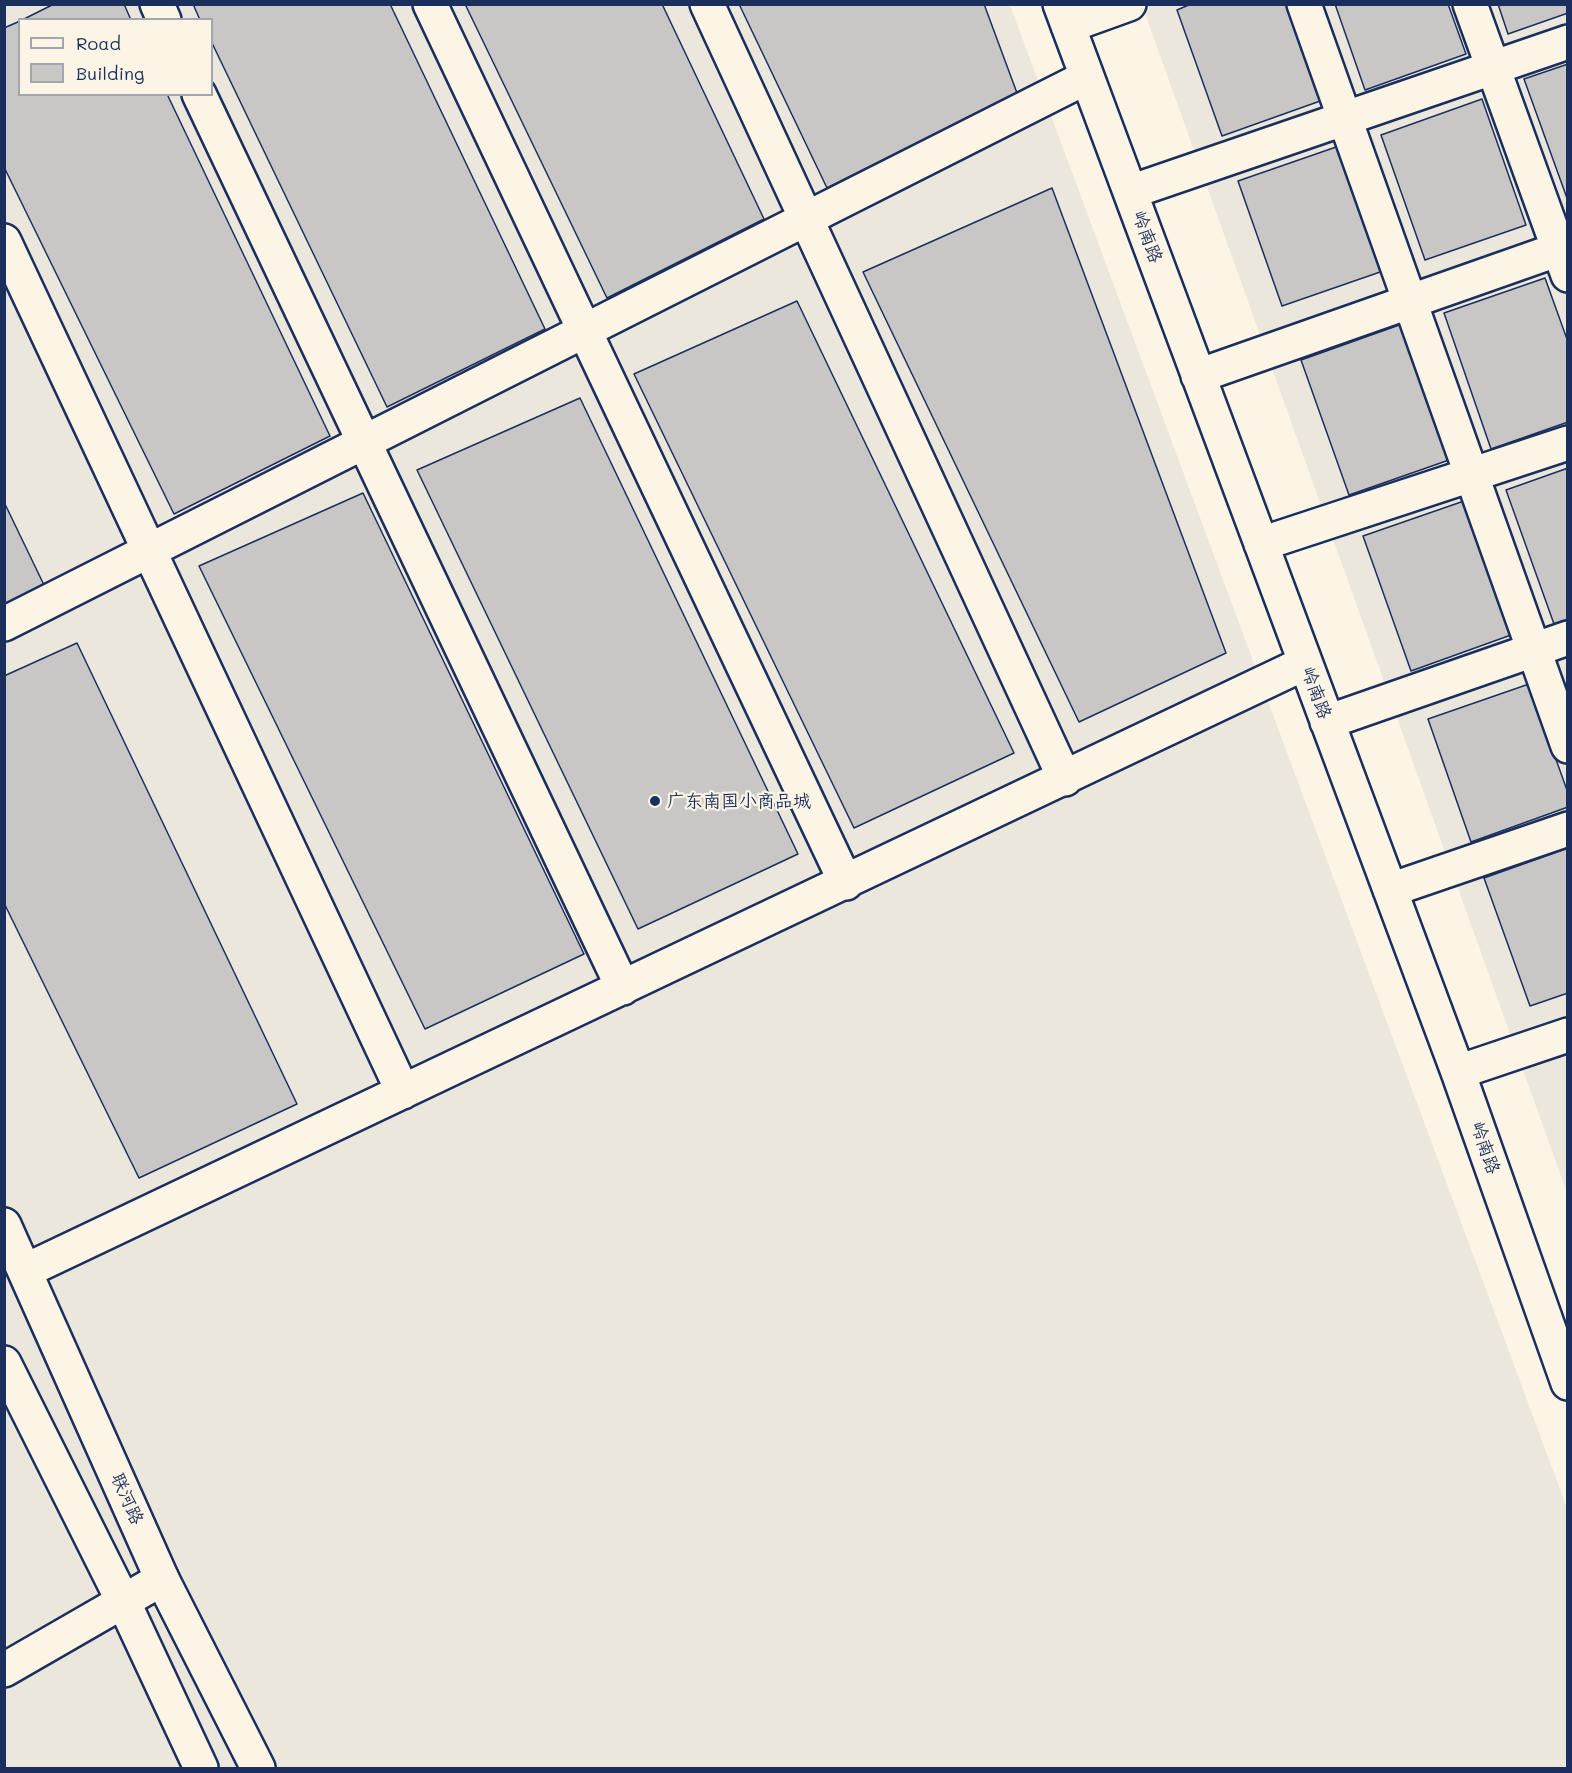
<!DOCTYPE html>
<meta charset="utf-8">
<style>
body{margin:0}
#map{position:relative;width:1572px;height:1773px;overflow:hidden;background:#fcf5e5;font-family:Mali,sans-serif}
canvas{display:block}
.frame{position:absolute;inset:0;border:6px solid #1b2f5e;pointer-events:none}
.legend{position:absolute;left:18px;top:18px;width:195px;height:78px;box-sizing:border-box;background:#fcf5e5;border:2px solid #a2a6af;margin:0;padding:8px 10px;list-style:none;font-size:18px;color:#1b2f5e}
.legend li{display:flex;align-items:center;gap:12px;height:30px}
.legend b{width:30px;border:2px solid #a2a6af}
</style>
<div id="map">
<canvas width="1572" height="1773"></canvas>
<div class="frame"></div>
<ul class="legend">
<li><b style="height:8px;background:#fcf5e5"></b>Road</li>
<li><b style="height:16px;background:#c8c7c6"></b>Building</li>
</ul>
</div>
<script>
const ctx = document.querySelector('canvas').getContext('2d');
ctx.lineJoin = 'round';
function fill(path, color) {
  ctx.fillStyle = color;
  ctx.fill(path, 'evenodd');
}
function poly(rows) {
  const path = new Path2D();
  for (const r of rows) {
    path.moveTo(r[0], r[1]);
    for (let i = 2; i < r.length; i += 2) path.lineTo(r[i], r[i + 1]);
  }
  return path;
}
function strokePath(path, color, width, dash) {
  ctx.strokeStyle = color;
  ctx.lineWidth = width;
  ctx.lineCap = dash ? 'butt' : 'round';
  ctx.setLineDash(dash || []);
  ctx.stroke(path);
}
function drawText(font, color, halo, rows, align = 'center') {
  ctx.font = font + ' Mali,"LXGW WenKai TC",sans-serif';
  ctx.lineWidth = 4.5;
  ctx.setLineDash([]);
  ctx.textBaseline = 'middle';
  ctx.strokeStyle = halo;
  ctx.fillStyle = color;
  for (const [text, x, y, turn = 0] of rows) {
    ctx.save();
    ctx.translate(x, y);
    ctx.rotate((+turn || 0) * Math.PI / 180);
    ctx.textAlign = isNaN(turn) ? turn : align;
    if (halo) ctx.strokeText(text, 0, 0);
    ctx.fillText(text, 0, 0);
    ctx.restore();
  }
}
fill(poly([
 [5,5,1010,5,1567,1508,1567,1768,5,1768],
 [20,20,212,20,212,94,20,94],
 [1142,5,1567,5,1567,1193]
]), '#ece7dc');
const building = poly([
 [54,4,124,4,131,20,22,20,54,4],
 [193,4,390,4,545,329,387,407,212,43,212,20,200,20,193,4],
 [465,4,662,4,764,219,607,298,465,4],
 [739,4,984,4,1017,93,827,188,739,4],
 [1191,4,1289,4,1323,100,1222,136,1177,10,1191,4],
 [1335,4,1448,4,1466,54,1365,90,1335,4],
 [1498,4,1568,4,1568,13,1508,34,1498,4],
 [20,21,20,94,167,94,330,436,174,514,4,167,4,28,20,21],
 [1568,64,1568,201,1524,79,1568,64],
 [1482,99,1526,225,1425,260,1381,135,1482,99],
 [1339,146,1383,271,1282,306,1238,181,1339,146],
 [1052,188,1226,653,1079,722,863,272,1052,188],
 [1545,278,1568,342,1568,422,1491,449,1444,313,1545,278],
 [797,301,1014,753,854,828,634,374,797,301],
 [1402,324,1449,460,1349,495,1301,360,1402,324],
 [580,398,798,854,638,929,417,470,580,398],
 [1568,468,1568,619,1554,624,1506,490,1568,468],
 [363,493,584,954,425,1029,199,566,363,493],
 [1464,501,1511,635,1411,671,1363,536,1464,501],
 [4,502,44,585,4,605,4,502],
 [77,643,297,1104,139,1178,4,903,4,676,77,643],
 [1529,684,1568,793,1568,807,1471,842,1428,719,1529,684],
 [1568,848,1568,993,1530,1006,1484,878,1568,848]
]);
fill(building, '#c8c7c6');
strokePath(building, '#1b2f5e', 1.5);
const minor = poly([
 [157,4,164,20],
 [430,4,846,883],
 [707,4,1065,779],
 [1060,4,1458,1072,1568,1383],
 [1304,4,1568,746],
 [1470,4,1568,275],
 [1068,26,1129,4],
 [199,94,623,988],
 [1130,192,1568,42],
 [4,241,403,1092],
 [1198,376,1568,246],
 [1261,544,1568,443],
 [4,624,1087,77],
 [1327,722,1568,638],
 [1390,890,1568,829],
 [1458,1072,1568,1035],
 [27,1270,1305,663],
 [4,1670,162,1579]
]);
const major = poly([
 [4,1225,162,1579,258,1768],
 [4,1363,124,1603,201,1768]
]);
strokePath(minor, '#1b2f5e', 38);
strokePath(major, '#1b2f5e', 38);
strokePath(minor, '#fcf5e5', 33);
strokePath(major, '#fcf5e5', 33);
for (const [x, y, r, color] of [
 [655,801,6,"#1b2f5e"]
]) {
  const dot = new Path2D();
  dot.arc(x, y, r, 0, 2 * Math.PI);
  ctx.fillStyle = color;
  ctx.fill(dot);
  strokePath(dot, '#fcf5e5', 2);
}
drawText('18px', '#1b2f5e', '#fcf5e5', [
 ["岭南路",1147,237,70],
 ["岭南路",1316,693,70],
 ["岭南路",1485,1148,71],
 ["联河路",127,1499,66]
]);
drawText('18px', '#1b2f5e', '#fcf5e5', [
 ["广东南国小商品城",667,801]
], 'left');
</script>
